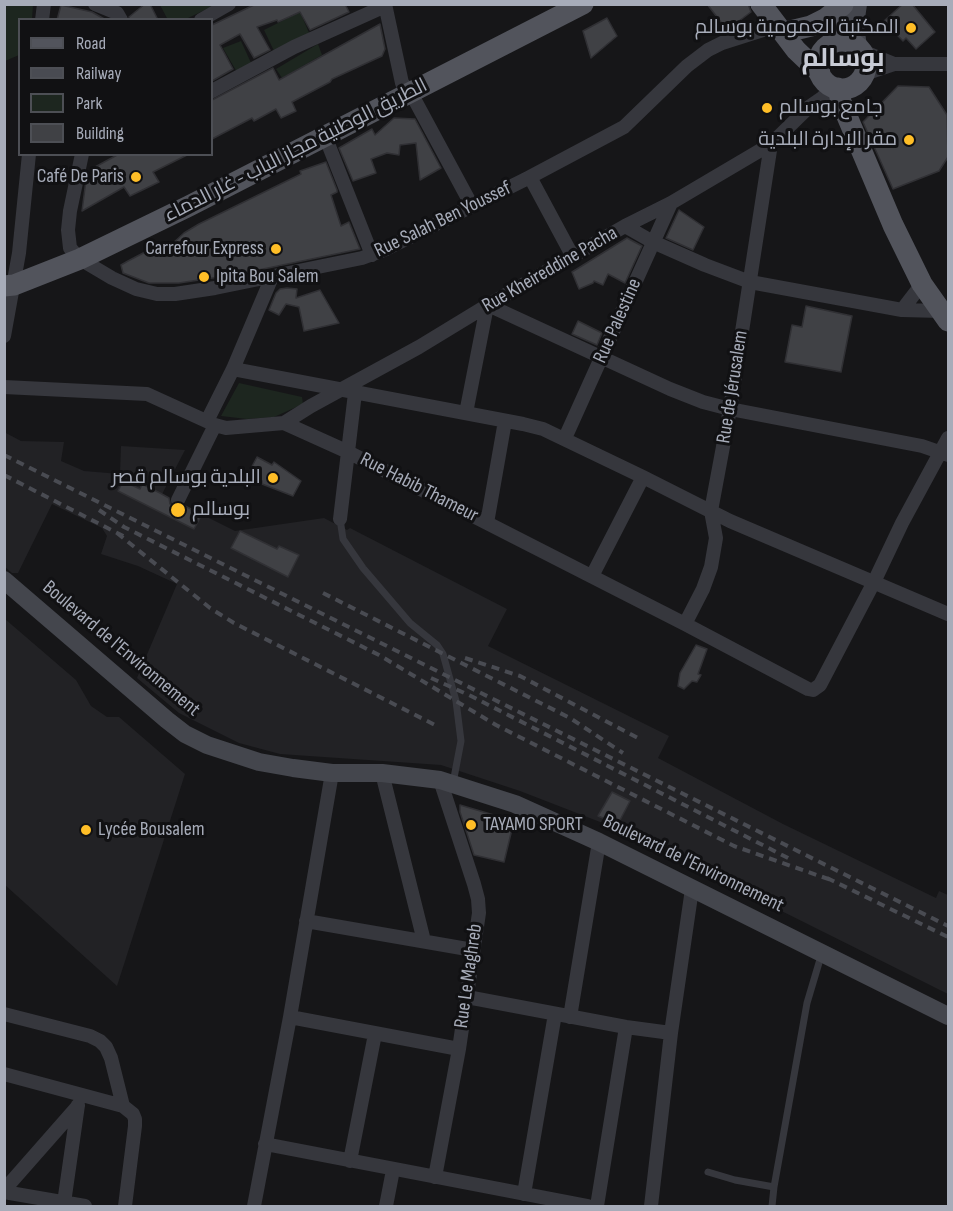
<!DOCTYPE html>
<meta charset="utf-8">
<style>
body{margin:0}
#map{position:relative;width:953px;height:1211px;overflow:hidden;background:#161618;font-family:"Sofia Sans Condensed",sans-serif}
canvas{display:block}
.frame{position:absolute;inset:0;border:6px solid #a7acb9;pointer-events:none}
.legend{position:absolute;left:18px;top:18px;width:195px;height:138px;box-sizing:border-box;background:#111113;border:2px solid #4d4f55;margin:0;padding:8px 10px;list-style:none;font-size:18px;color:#a7acb9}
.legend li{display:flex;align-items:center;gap:12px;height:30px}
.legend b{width:30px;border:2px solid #4d4f55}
</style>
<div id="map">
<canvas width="953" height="1211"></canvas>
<div class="frame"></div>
<ul class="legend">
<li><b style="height:8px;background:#52545c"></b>Road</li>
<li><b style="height:8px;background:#494b52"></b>Railway</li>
<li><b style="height:16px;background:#1d261f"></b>Park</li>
<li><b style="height:16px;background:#404145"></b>Building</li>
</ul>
</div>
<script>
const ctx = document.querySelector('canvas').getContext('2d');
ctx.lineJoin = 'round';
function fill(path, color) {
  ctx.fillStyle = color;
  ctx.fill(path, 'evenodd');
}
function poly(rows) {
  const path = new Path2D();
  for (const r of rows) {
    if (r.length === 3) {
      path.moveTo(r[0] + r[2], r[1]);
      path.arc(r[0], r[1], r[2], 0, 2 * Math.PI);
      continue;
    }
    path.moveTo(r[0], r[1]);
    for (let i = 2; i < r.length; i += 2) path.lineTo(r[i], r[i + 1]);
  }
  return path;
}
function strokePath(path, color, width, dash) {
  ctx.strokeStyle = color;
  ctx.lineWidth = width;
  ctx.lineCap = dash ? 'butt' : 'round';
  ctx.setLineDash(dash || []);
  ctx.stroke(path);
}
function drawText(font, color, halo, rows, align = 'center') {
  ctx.font = font + ' "Sofia Sans Condensed",Cairo,sans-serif';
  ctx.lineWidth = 6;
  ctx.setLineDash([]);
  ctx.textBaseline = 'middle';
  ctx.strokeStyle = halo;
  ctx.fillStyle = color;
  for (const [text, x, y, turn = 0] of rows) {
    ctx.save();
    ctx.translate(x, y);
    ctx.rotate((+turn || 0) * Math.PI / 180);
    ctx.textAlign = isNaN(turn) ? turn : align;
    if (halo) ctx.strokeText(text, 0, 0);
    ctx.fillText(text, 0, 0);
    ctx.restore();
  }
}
fill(poly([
 [4,432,21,441,64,442,61,461,84,471,120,474,121,446,185,450,160,498,169,503,171,499,235,531,324,518,347,530,350,528,507,609,488,646,669,736,658,758,783,824,936,898,939,891,948,895,948,994,613,827,520,791,441,765,280,754,239,743,179,713,137,678,177,584,138,566,101,554,107,536,102,528,52,504,18,573,12,573,5,567],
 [5,619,76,680,91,706,107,717,119,717,185,774,117,986,5,885]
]), '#222225');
fill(poly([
 [5,4,33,5,32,19,20,20,19,55,5,61],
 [160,5,214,4,215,5,186,19,168,20],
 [300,12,310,35,275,53,264,30],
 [241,41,252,65,238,74,223,48],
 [318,44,322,55,282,78,276,69],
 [239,383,302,397,303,404,274,417,247,419,221,416]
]), '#1d261f');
const building = poly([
 [145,4,150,4,158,20,130,20,129,17,145,4],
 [256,4,345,4,349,12,310,30,300,12,278,22,277,20,257,27,270,50,254,58,240,34,220,45,233,69,212,81,212,25,256,4],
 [707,4,748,4,751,12,727,30,707,4],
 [903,4,912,4,935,32,916,49,906,38,903,41,884,21,903,4],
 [61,5,92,12,106,20,57,20,61,5],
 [607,18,617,36,591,58,583,31,607,18],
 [380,24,385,49,382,56,332,79,330,82,292,102,296,111,281,118,276,109,254,121,252,118,212,139,212,100,273,68,279,80,380,24],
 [898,86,929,87,947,115,948,157,939,171,893,189,863,122,898,86],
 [394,118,415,119,441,168,420,180,416,143,400,145,399,155,387,153,371,159,376,173,353,181,339,148,372,129,375,135,394,118],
 [119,154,189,154,153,172,159,182,130,196,124,187,82,211,86,180,98,174,95,167,119,154],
 [326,162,337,190,337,192,331,195,341,226,349,222,360,249,239,274,179,283,149,283,123,273,121,265,128,261,147,251,171,245,184,233,199,224,301,174,300,171,326,162],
 [679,210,704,227,693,250,666,238,679,210],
 [627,238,642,246,625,283,608,274,603,285,594,281,593,283,579,289,572,272,627,238],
 [287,288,297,289,296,298,320,290,339,323,304,331,299,307,286,304,279,315,269,310,276,293,280,289,287,288],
 [806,306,852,316,841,372,785,362,792,325,802,327,806,306],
 [578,321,602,333,597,345,572,334,578,321],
 [257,457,272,465,274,462,301,481,293,496,262,484,262,481,248,474,257,457],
 [123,481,140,489,142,484,160,493,169,498,170,504,175,508,179,509,185,506,193,510,191,514,200,518,194,529,118,491,123,481],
 [240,531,277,549,279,546,299,555,288,577,231,548,240,531],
 [696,645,707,649,698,674,701,675,697,682,692,681,684,689,678,686,680,673,696,645],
 [612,792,630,801,618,824,598,816,612,792],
 [460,805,514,821,504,862,474,855,460,812,460,805]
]);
fill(building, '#404145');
strokePath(building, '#303034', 1.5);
strokePath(poly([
 [340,519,343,539,363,568,410,623,437,645,443,654,456,701,461,741,453,783],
 [708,1172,735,1180,774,1187,807,1003,821,956],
 [772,1206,774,1187]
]), '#36373d', 7);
strokePath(poly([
 [95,4,117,13,121,20],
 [385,4,402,83,411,93,472,206],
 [42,20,44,4],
 [201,20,229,4],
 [862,51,894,64,948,64],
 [864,74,894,64],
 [212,91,294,47,385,6],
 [325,136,372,255],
 [82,154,70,211,68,230,70,248,80,259,112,278,136,289,157,294,175,294,215,288,362,258,384,250,530,177,624,127,687,66,708,50,722,43,766,29,775,24],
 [530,177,573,257],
 [625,226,653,242,705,265,750,282,902,310,941,311],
 [488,305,670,389,703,402,730,409,922,446,948,455],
 [902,310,922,284],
 [4,336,19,253,29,154],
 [233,369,523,424,543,429,643,477,730,521,948,614],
 [4,387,147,394,215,425,226,428,284,423,346,451,685,624,808,689,813,690,820,685,874,582,902,523,948,438],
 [466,413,487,306],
 [207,421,233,369,272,277],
 [284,423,311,406,419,347,488,305,625,226,671,203,771,144,809,107,822,98,834,87],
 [565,438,671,203],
 [178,500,215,425],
 [340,519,355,393],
 [487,523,505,421],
 [592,576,643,477],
 [685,624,703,589,711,567,716,538,711,511,730,409,771,144],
 [382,773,424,941],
 [306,921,473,950],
 [467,997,626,1027,671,1033],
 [4,1014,90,1036,100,1041,106,1047,111,1058,123,1106],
 [290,1017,459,1049],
 [570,1017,599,842],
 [4,1074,123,1106,133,1114,135,1119,135,1126,125,1206],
 [265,1144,588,1206],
 [350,1161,375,1034],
 [435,1177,459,1049,479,913,478,899,474,884,440,780],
 [4,1190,78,1106],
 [4,1192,85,1206],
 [524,1194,555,1014],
 [64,1203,78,1105],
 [254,1206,290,1017,332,773],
 [386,1206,393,1170],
 [597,1206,626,1027],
 [651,1206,671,1033,692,889]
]), '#36373d', 14);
strokePath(poly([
 [858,4,855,25,858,47],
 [832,44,833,32,844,4],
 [4,580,167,720,185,734,207,745,259,762,293,768,332,773,382,773,440,780,515,804,599,842,948,1016]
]), '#44464d', 18);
strokePath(poly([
 [761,4,796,50,820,73],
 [786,32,811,26,825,19,843,5],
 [842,65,24],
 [838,88,841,102,893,225,922,284,948,321],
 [4,286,14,285,80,259,189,206,583,4]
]), '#52545c', 21);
strokePath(poly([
 [4,455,948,926],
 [4,475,125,537],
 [99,510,124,527,379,655,496,725,734,846,834,881],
 [117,533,210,608,234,623,439,727],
 [323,593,570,718,623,753],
 [465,658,520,676,638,738],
 [431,678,471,696,790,859],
 [827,878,948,937]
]), '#494b52', 4, [8, 6]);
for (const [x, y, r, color] of [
 [911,28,6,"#ffbe27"],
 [767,108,6,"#ffbe27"],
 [909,140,6,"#ffbe27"],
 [136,177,6,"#ffbe27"],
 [276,249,6,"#ffbe27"],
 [204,277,6,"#ffbe27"],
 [273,478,6,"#ffbe27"],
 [178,510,8,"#ffbe27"],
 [471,825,6,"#ffbe27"],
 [86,830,6,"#ffbe27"]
]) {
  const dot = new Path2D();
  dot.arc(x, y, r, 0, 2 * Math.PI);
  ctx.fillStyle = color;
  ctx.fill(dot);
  strokePath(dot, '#111113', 2);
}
drawText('20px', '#a7acb9', '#111113', [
 ["المكتبة العمومية بوسالم",899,28],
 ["جامع بوسالم",779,108,"left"],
 ["مقر الإدارة البلدية",897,140],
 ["Café De Paris",124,177],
 ["Carrefour Express",264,249],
 ["Ipita Bou Salem",216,277,"left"],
 ["البلدية بوسالم قصر",261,478],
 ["بوسالم",192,510,"left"],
 ["TAYAMO SPORT",483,825,"left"],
 ["Lycée Bousalem",98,830,"left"]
], 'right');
drawText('20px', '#a7acb9', '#111113', [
 ["الطريق الوطنية مجاز الباب - غار الدماء",296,151,-27],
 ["Rue Salah Ben Youssef",443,220,-26],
 ["Rue Kheireddine Pacha",550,270,-30],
 ["Rue Palestine",618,321,-66],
 ["Rue de Jérusalem",733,387,-81],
 ["Rue Habib Thameur",419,488,27],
 ["Boulevard de l'Environnement",121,649,40],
 ["Boulevard de l'Environnement",693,864,26],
 ["Rue Le Maghreb",469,976,-82]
]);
drawText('bold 26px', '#c8cbd5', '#111113', [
 ["بوسالم",843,59]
]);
</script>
